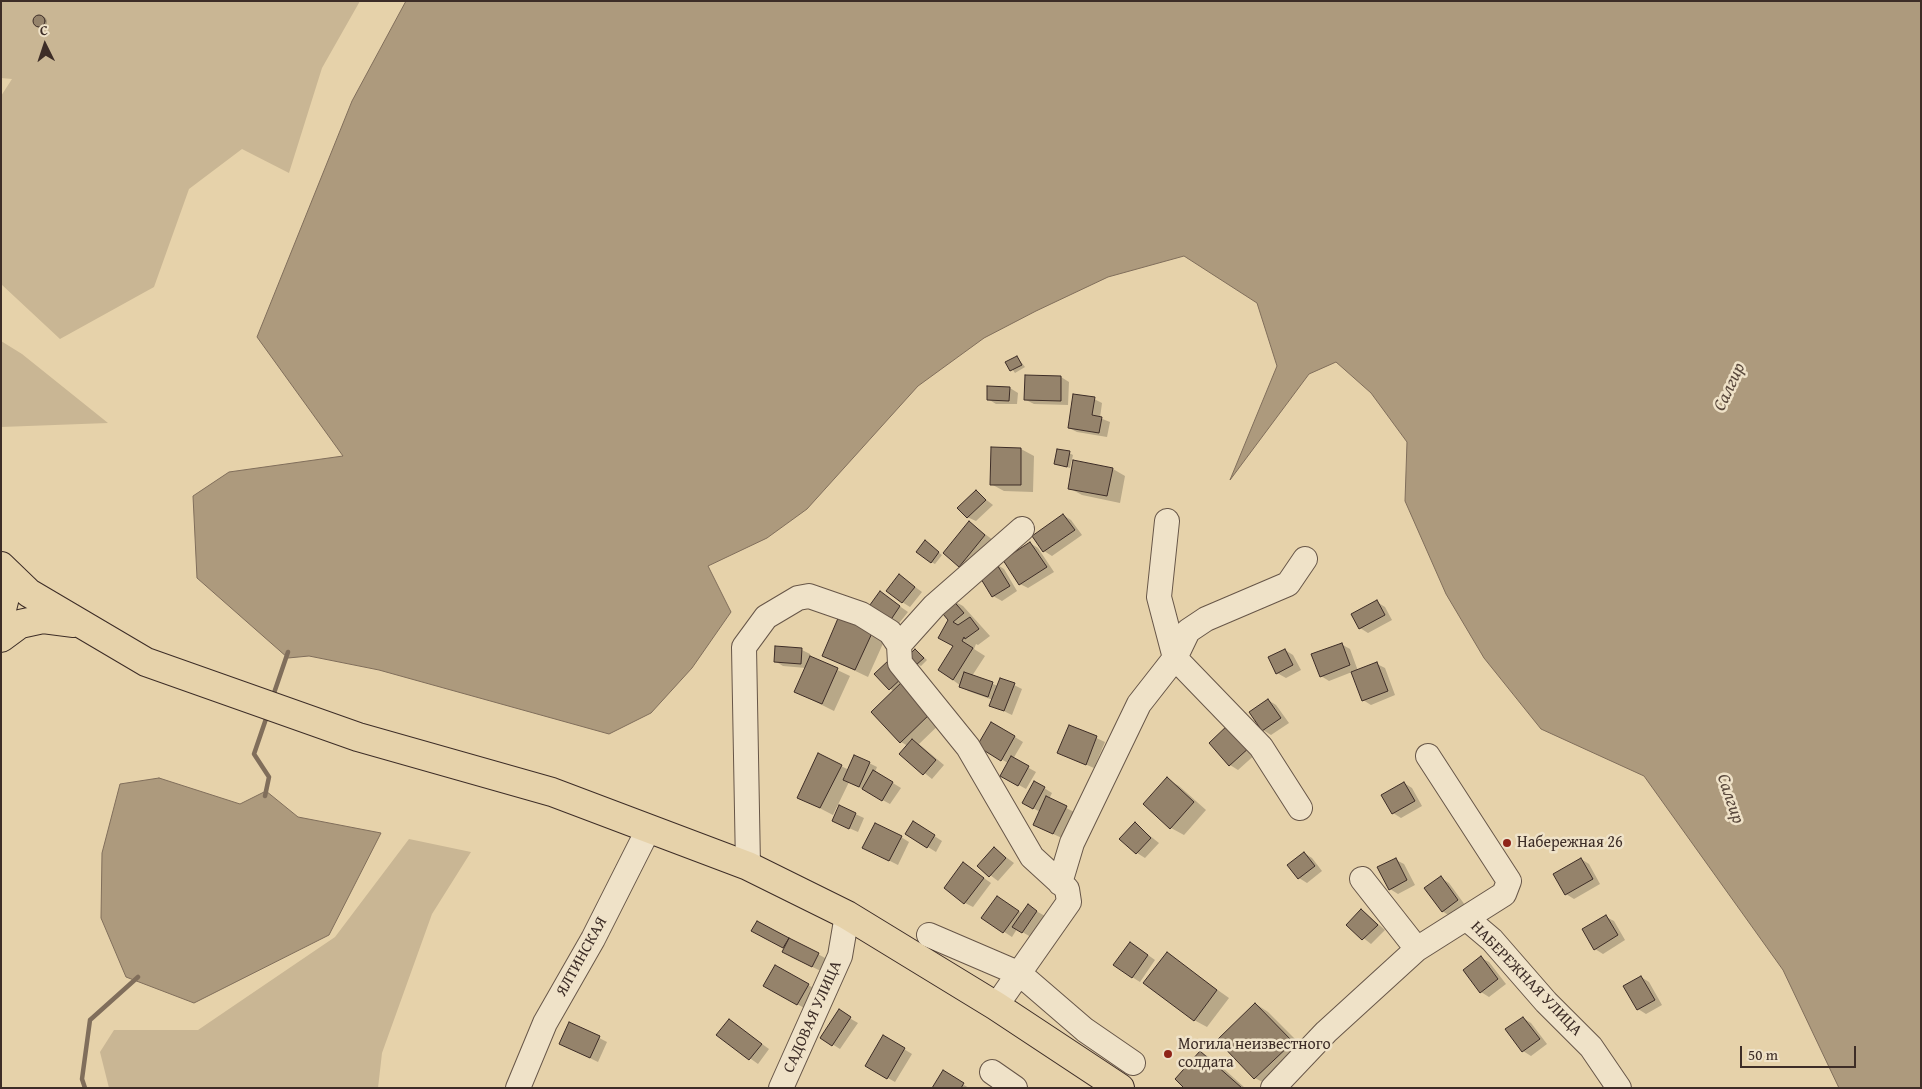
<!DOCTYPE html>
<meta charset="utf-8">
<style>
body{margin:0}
#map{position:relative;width:1922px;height:1089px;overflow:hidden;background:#e6d2aa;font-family:"Gentium Book Plus",serif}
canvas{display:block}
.frame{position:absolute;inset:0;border:2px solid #3d2d27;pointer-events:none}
.north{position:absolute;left:20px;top:20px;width:50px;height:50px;-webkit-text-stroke:4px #efe2c8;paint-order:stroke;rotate:356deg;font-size:14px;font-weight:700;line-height:20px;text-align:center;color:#3d2d27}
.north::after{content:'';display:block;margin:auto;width:18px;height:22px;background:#3d2d27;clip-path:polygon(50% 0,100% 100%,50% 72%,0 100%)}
.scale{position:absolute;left:1740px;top:1046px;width:116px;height:22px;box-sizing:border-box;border:2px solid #3d2d27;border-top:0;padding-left:6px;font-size:15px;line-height:18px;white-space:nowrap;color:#3d2d27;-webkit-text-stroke:4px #efe2c8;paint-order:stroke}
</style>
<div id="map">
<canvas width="1922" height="1089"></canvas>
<div class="frame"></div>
<div class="north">С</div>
<div class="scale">50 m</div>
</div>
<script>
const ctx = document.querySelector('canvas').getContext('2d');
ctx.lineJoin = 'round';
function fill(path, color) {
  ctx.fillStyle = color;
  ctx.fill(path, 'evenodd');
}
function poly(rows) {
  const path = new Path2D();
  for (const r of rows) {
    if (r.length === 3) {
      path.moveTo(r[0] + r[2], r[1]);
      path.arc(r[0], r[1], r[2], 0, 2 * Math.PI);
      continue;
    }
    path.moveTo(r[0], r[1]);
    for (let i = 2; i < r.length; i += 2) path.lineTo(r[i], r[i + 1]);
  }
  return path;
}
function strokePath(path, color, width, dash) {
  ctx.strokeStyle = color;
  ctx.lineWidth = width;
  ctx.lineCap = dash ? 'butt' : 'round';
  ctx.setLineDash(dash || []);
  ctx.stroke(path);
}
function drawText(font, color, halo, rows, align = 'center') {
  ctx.font = font + ' "Gentium Book Plus",serif';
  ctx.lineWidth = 5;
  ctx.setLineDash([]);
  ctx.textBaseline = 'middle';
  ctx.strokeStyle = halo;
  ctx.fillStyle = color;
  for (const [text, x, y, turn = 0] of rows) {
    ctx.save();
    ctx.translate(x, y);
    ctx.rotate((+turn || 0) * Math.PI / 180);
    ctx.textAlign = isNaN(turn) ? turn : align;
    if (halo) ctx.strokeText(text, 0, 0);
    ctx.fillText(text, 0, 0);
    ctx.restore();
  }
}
fill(poly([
 [1,1,360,1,322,68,289,173,242,149,189,189,154,287,60,339,1,284,1,96,12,79,1,78],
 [1,341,22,354,108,423,1,427],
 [409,839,471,852,432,914,382,1053,378,1088,109,1088,100,1052,114,1030,198,1030,335,937]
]), '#c9b694');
const water = poly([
 [406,1,1921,1,1921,1088,1839,1088,1783,970,1644,776,1541,729,1484,658,1446,594,1405,501,1407,442,1371,393,1336,362,1309,374,1230,480,1277,366,1257,303,1184,256,1108,277,1036,311,984,338,918,386,807,509,767,538,708,566,731,612,692,668,651,713,609,734,379,670,309,656,288,658,197,578,193,496,229,472,343,456,257,337,352,101,406,1],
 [159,778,240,804,266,791,298,817,381,833,329,935,194,1003,126,977,101,918,102,853,120,784,159,778]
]);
fill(water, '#ad9a7d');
strokePath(water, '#806e5b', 1);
fill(poly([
 [41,22,6],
 [1017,357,1025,367,1015,373,1007,362],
 [1061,377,1069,382,1068,405,1034,404,1026,400],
 [1010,388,1018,393,1017,404,996,404,988,399],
 [1094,399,1102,403,1100,418,1110,422,1107,437,1077,432,1069,428],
 [1021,449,1034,456,1033,492,1004,491,991,484],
 [1069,453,1073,455,1070,468,1056,464],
 [1113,469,1125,476,1120,503,1082,495,1069,488],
 [976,492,993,505,976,521,967,517],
 [1063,515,1071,520,1082,535,1052,556,1044,551],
 [970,523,993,540,967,570,959,566],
 [1030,543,1038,548,1054,572,1028,588,1020,584],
 [928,544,942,555,935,564,931,562],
 [996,564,1004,569,1017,591,1002,601,993,596,980,574],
 [907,581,922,592,910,607,902,602],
 [888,598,908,612,896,627,888,623],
 [950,599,963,606,990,636,978,645,976,644,974,649,985,656,972,676,998,686,1014,685,1022,689,1012,715,991,705,993,700,968,691,939,670,955,646,950,620],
 [1377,602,1385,607,1392,620,1368,633,1360,628],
 [872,632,885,639,868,677,824,656],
 [1341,644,1350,649,1358,671,1377,664,1385,668,1395,695,1371,705,1363,700,1352,672,1329,681,1321,676],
 [776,648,802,650,810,654,810,657,850,676,834,711,796,692,806,668,783,666,775,661],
 [916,650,927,660,921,666,917,664],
 [1285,650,1293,655,1301,670,1286,678,1277,673],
 [889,661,946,718,919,744,944,765,932,779,901,754,908,746,901,742,894,692,875,674],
 [1268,700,1276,705,1289,723,1271,735,1263,730],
 [992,723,1023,742,1013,759,1036,772,1026,789,1001,775,1008,763,978,746],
 [1070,726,1105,742,1094,768,1059,753],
 [1210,743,1258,752,1238,770,1230,765],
 [869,763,877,767,875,772,901,788,890,804,849,782,833,815,798,797,841,766,849,770],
 [1167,779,1179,786,1206,810,1184,835,1171,828,1144,804],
 [1404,783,1412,788,1422,806,1401,818,1393,813,1383,795],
 [1044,788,1052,793,1049,799,1074,812,1062,838,1042,829,1040,812,1024,803],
 [840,807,864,818,858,832,842,825],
 [1135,824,1159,843,1145,858,1137,853],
 [922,828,942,841,936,852,907,834],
 [901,837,909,842,898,865,872,852],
 [995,849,1014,863,998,881,978,866],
 [1304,853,1312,858,1322,871,1307,883,1299,878,1289,866],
 [1581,859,1589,864,1600,884,1574,899,1566,894],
 [1396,860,1404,864,1415,885,1398,894,1390,889],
 [964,864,991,883,973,907,965,903],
 [1441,878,1449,883,1465,905,1450,916,1442,911],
 [1005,902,1023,914,1036,911,1045,916,1031,937,1017,929,1012,937,983,918],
 [1362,910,1385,930,1371,944,1347,925],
 [1606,917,1614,921,1625,940,1603,954,1595,949],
 [758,922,827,959,821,971,791,957,785,948,753,931],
 [1138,948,1155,960,1140,982,1132,977],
 [1167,954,1229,998,1207,1027,1194,1020],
 [1481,958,1489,962,1506,984,1489,997,1481,992],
 [776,967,817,990,806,1009,765,986],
 [1641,977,1649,982,1662,1005,1646,1014,1638,1009,1625,986],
 [1256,1004,1268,1012,1305,1049,1268,1085,1255,1078,1218,1040],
 [846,1016,858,1023,840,1049,832,1044],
 [1523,1018,1531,1023,1547,1044,1531,1056,1523,1051],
 [729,1020,769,1049,758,1064,718,1035],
 [570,1023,607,1042,598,1062,569,1048],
 [884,1037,912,1054,895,1082,867,1066],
 [1200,1052,1213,1059,1245,1088,1186,1088],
 [951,1077,969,1088,934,1088]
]), '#0003');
strokePath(poly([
 [273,696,288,652],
 [265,796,269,777,254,754,268,713],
 [85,1088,82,1079,90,1020,138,977]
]), '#806e5b', 4.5);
const building = poly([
 [39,21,6],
 [1017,356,1022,365,1010,371,1005,362,1017,356],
 [1025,375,1061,376,1061,401,1024,400,1025,375],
 [987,386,1010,387,1009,401,987,400,987,386],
 [1073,394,1095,397,1092,415,1102,417,1099,433,1068,428,1073,394],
 [991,447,1021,448,1021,485,990,485,991,447],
 [1057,449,1070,451,1067,467,1054,464,1057,449],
 [1073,460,1113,468,1107,496,1068,489,1073,460],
 [976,490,986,500,967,518,957,508,976,490],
 [1063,514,1075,530,1043,552,1032,536,1063,514],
 [969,521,985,535,959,567,943,553,969,521],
 [925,540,939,552,931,563,916,552,925,540],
 [1030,542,1047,567,1019,585,1003,560,1030,542],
 [996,563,1010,586,992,597,978,574,996,563],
 [899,574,915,587,902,603,886,591,899,574],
 [880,591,900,606,888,624,867,609,880,591],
 [950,597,964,613,953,622,958,625,970,617,979,629,965,639,964,637,962,641,973,648,953,680,938,670,953,646,938,638,948,620,938,608,950,597],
 [1377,600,1385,615,1359,629,1351,614,1377,600],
 [839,616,873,631,855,670,822,656,839,616],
 [1342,643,1350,665,1320,677,1311,654,1342,643],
 [775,646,802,648,801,664,774,662,775,646],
 [915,649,924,658,916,665,908,656,915,649],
 [1285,649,1293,665,1276,674,1268,657,1285,649],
 [810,656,838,668,822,704,794,692,810,656],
 [889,660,904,676,889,690,874,674,889,660],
 [1377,662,1388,691,1362,701,1351,672,1377,662],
 [964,672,993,682,988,697,959,687,964,672],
 [1000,678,1015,683,1004,711,989,706,1000,678],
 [905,679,934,710,900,743,871,712,905,679],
 [1268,699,1281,718,1262,731,1249,712,1268,699],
 [991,722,1015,736,1001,761,977,746,991,722],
 [1230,723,1251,746,1229,766,1209,743,1230,723],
 [1069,725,1097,736,1086,765,1057,753,1069,725],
 [912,739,936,760,923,775,899,754,912,739],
 [818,753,842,765,820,808,797,798,818,753],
 [854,755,870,762,859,787,843,780,854,755],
 [1011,756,1029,766,1018,786,1000,776,1011,756],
 [873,770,893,782,882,801,862,789,873,770],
 [1167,777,1194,802,1170,829,1143,804,1167,777],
 [1034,781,1045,787,1033,809,1022,803,1034,781],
 [1404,782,1415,801,1392,814,1381,795,1404,782],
 [1046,796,1067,806,1053,834,1033,825,1046,796],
 [839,805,856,813,849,829,832,821,839,805],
 [913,821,935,835,927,848,905,834,913,821],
 [1135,822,1151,838,1136,854,1119,839,1135,822],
 [875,823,902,836,889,861,862,848,875,823],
 [994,847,1006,858,989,877,977,866,994,847],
 [1304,852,1315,866,1298,879,1287,865,1304,852],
 [1396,858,1407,880,1389,890,1377,867,1396,858],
 [1581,858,1593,879,1565,895,1553,874,1581,858],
 [963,862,984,878,964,904,944,888,963,862],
 [1441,876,1458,900,1442,912,1424,888,1441,876],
 [997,896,1019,911,1003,933,981,918,997,896],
 [1028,904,1037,911,1022,933,1012,927,1028,904],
 [1361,909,1378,925,1362,940,1346,925,1361,909],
 [1606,915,1618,935,1594,950,1582,929,1606,915],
 [757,921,789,938,783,948,751,931,757,921],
 [789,938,819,953,812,967,782,952,789,938],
 [1130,942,1148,955,1132,978,1113,965,1130,942],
 [1167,952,1217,990,1194,1021,1143,983,1167,952],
 [1481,956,1498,979,1480,993,1463,970,1481,956],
 [775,965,809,984,797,1005,763,986,775,965],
 [1641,976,1655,1000,1637,1010,1623,986,1641,976],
 [1255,1003,1293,1042,1254,1079,1217,1040,1255,1003],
 [839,1009,851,1017,832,1046,820,1038,839,1009],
 [1523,1017,1540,1039,1522,1052,1505,1029,1523,1017],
 [729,1019,762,1044,749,1060,716,1035,729,1019],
 [569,1022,600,1036,590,1058,559,1044,569,1022],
 [883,1035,905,1048,887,1079,865,1066,883,1035],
 [1200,1051,1242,1088,1184,1088,1175,1079,1200,1051],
 [943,1070,964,1083,961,1088,932,1088,943,1070]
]);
fill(building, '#95836b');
strokePath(building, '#3d2d27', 1);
const minor = poly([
 [1167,521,1159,597,1175,658,1261,747,1300,808],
 [899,645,934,606,1022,529],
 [1428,756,1509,881,1504,894,1466,918,1492,940,1546,1002,1591,1047,1619,1088],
 [748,866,744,647,766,617,798,598,809,596,861,614,890,632,899,645,900,663,968,747,1032,857,1067,889,1069,902,996,1006],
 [1362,879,1417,949],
 [1060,883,1072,843,1139,704,1175,658,1188,631,1206,619,1288,584,1305,559],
 [929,935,1020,974,1085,1030,1133,1063],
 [992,1072,1015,1088],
 [518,1088,545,1023,593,939,649,828],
 [781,1088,840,956,847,915],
 [1273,1088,1326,1032,1417,949,1466,918]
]);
const major = poly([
 [1,566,29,593,146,662,358,737,552,792,748,866,847,915,996,1006,1120,1088],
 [1,581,5,597,1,613],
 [1,638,20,624,43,619,74,623]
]);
strokePath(minor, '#675648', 26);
strokePath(major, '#3d2d27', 30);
strokePath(minor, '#efe2c8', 24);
strokePath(major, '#e6d2aa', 28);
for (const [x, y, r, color] of [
 [1507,843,5,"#8f2418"],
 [1168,1054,5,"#8f2418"]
]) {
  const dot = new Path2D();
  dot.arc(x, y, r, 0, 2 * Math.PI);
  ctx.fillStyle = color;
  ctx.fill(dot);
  strokePath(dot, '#efe2c8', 2);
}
drawText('16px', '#3d2d27', '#efe2c8', [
 ["Набережная 26",1517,843],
 ["Могила неизвестного",1178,1045],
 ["солдата",1178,1063]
], 'left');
drawText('16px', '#3d2d27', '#efe2c8', [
 ["ЯЛТИНСКАЯ",582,957,-61],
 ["НАБЕРЕЖНАЯ УЛИЦА",1526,979,46],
 ["САДОВАЯ УЛИЦА",813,1017,-66]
]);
drawText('italic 18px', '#59483c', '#efe2c8', [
 ["Салгир",1730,387,-65],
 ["Салгир",1730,799,71]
]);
</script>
